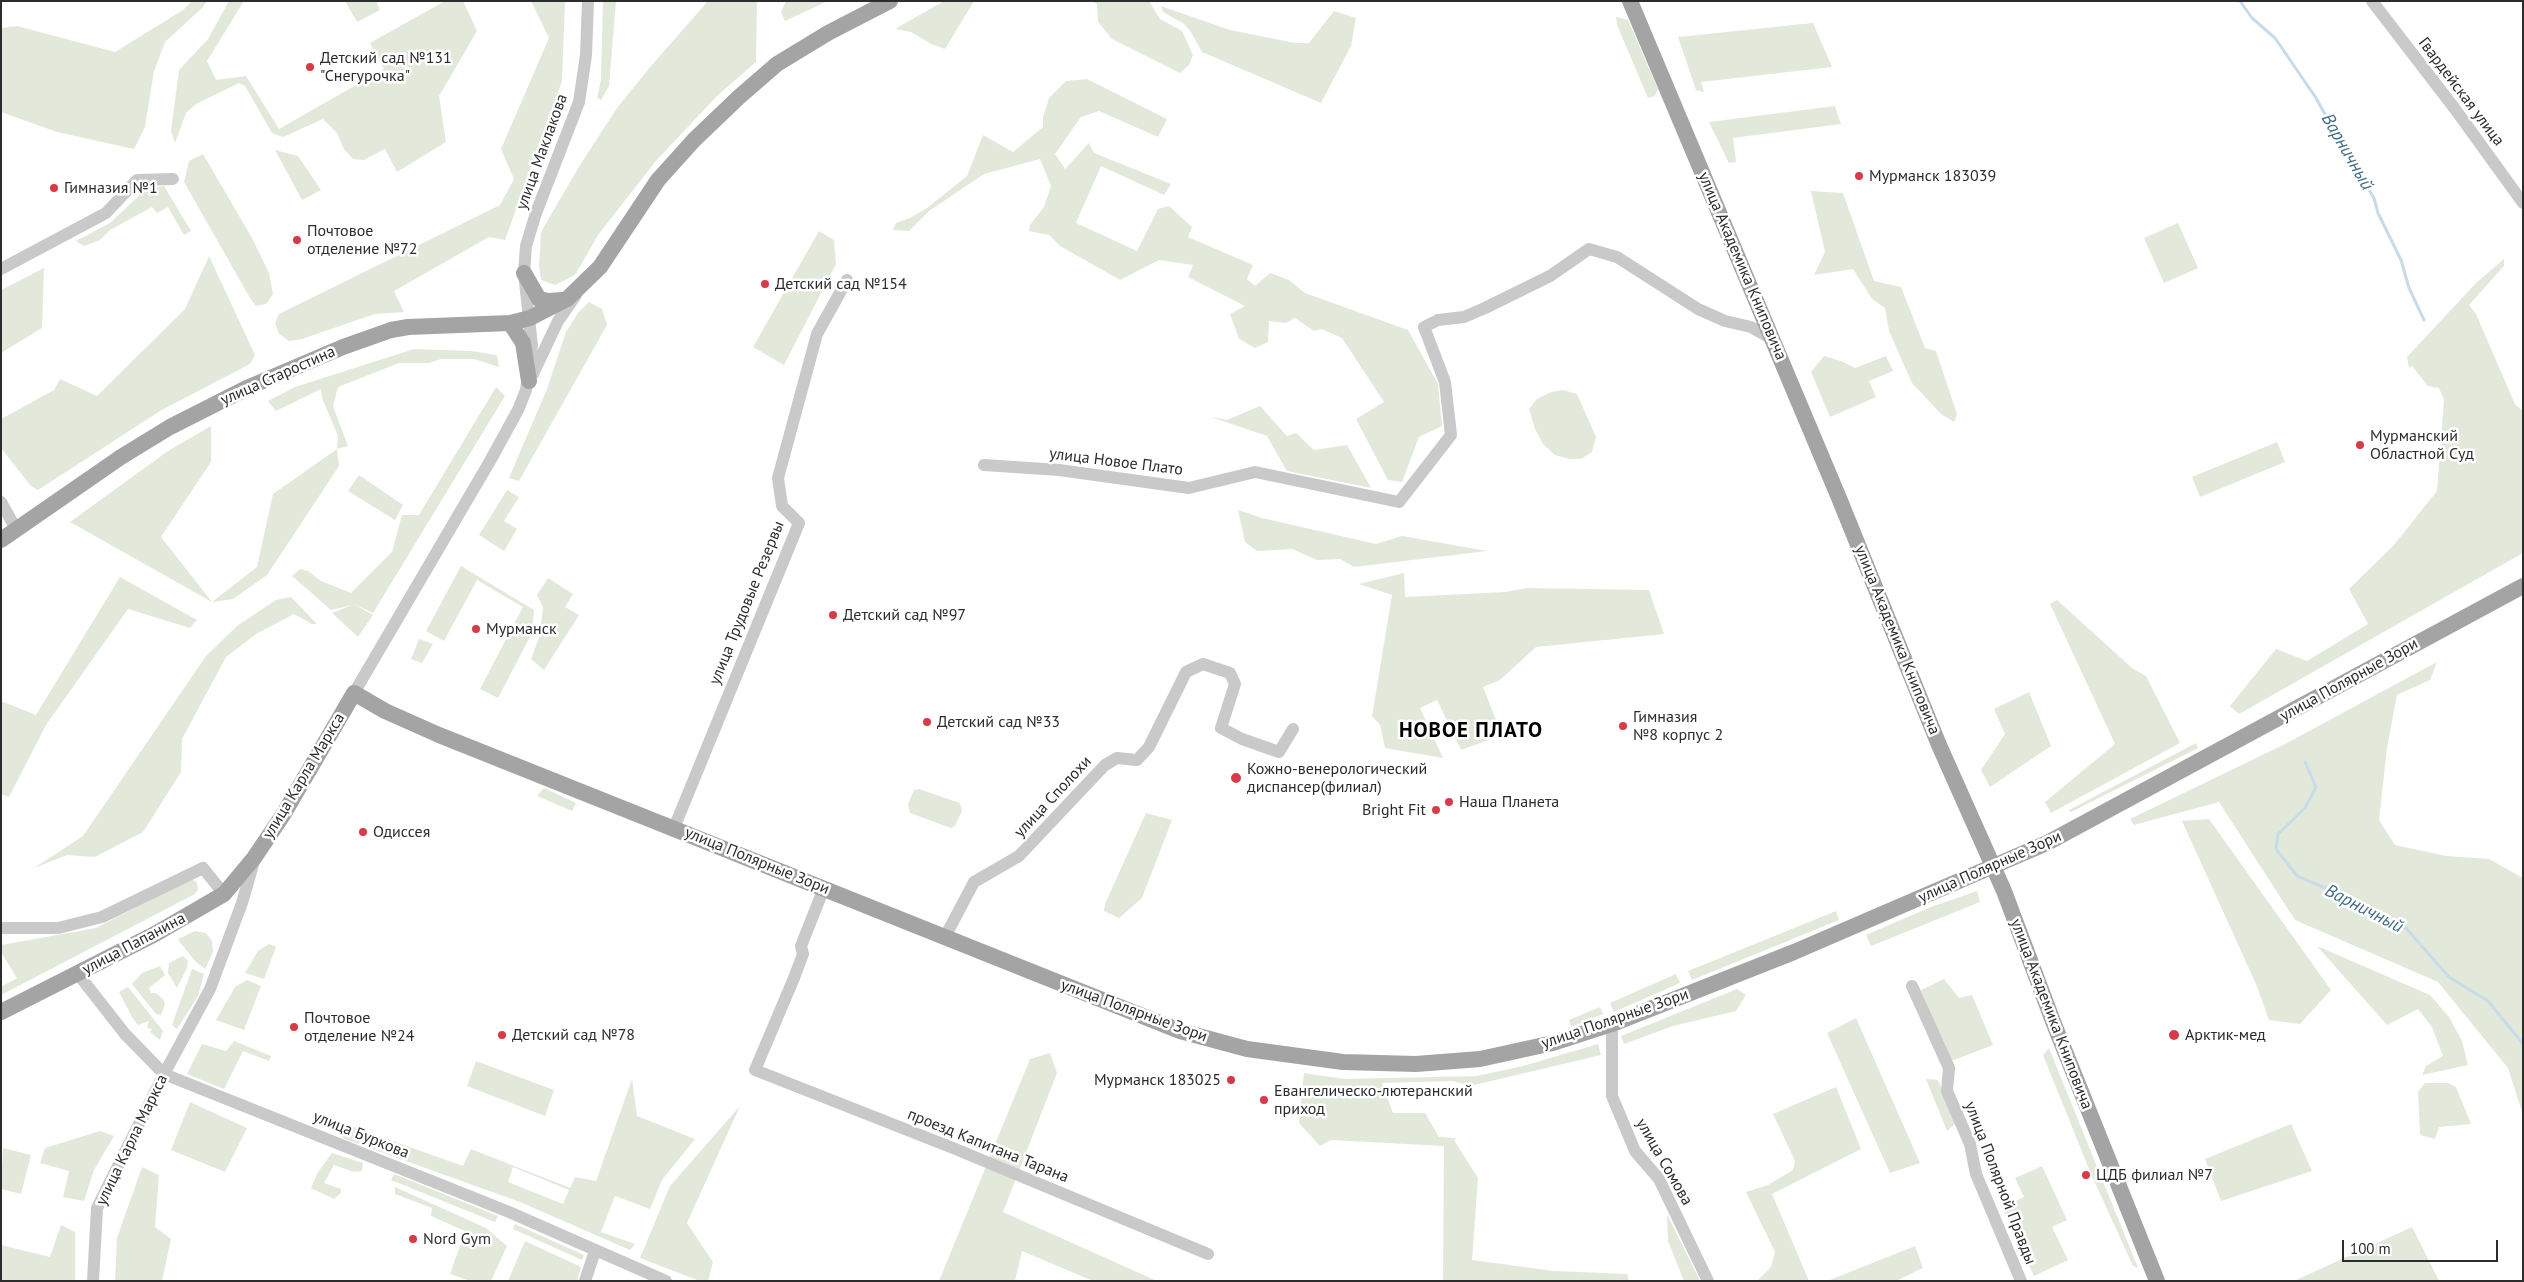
<!DOCTYPE html>
<meta charset="utf-8">
<style>
body{margin:0}
#map{position:relative;width:2524px;height:1282px;overflow:hidden;background:#fff;font-family:"PT Sans",sans-serif}
canvas{display:block}
.frame{position:absolute;inset:0;border:2px solid #2c2c2c;pointer-events:none}
.scale{position:absolute;left:2342px;top:1240px;width:156px;height:22px;box-sizing:border-box;border:2px solid #2c2c2c;border-top:0;padding-left:6px;font-size:15px;line-height:18px;white-space:nowrap;color:#2c2c2c;-webkit-text-stroke:4px #fff;paint-order:stroke}
</style>
<div id="map">
<canvas width="2524" height="1282"></canvas>
<div class="frame"></div>
<div class="scale">100 m</div>
</div>
<script>
const ctx = document.querySelector('canvas').getContext('2d');
ctx.lineJoin = 'round';
function fill(path, color) {
  ctx.fillStyle = color;
  ctx.fill(path, 'evenodd');
}
function poly(rows) {
  const path = new Path2D();
  for (const r of rows) {
    path.moveTo(r[0], r[1]);
    for (let i = 2; i < r.length; i += 2) path.lineTo(r[i], r[i + 1]);
  }
  return path;
}
function strokePath(path, color, width, dash) {
  ctx.strokeStyle = color;
  ctx.lineWidth = width;
  ctx.lineCap = dash ? 'butt' : 'round';
  ctx.setLineDash(dash || []);
  ctx.stroke(path);
}
function drawText(font, color, halo, rows, align = 'center') {
  ctx.font = font + ' "PT Sans",sans-serif';
  ctx.lineWidth = 5;
  ctx.setLineDash([]);
  ctx.textBaseline = 'middle';
  ctx.strokeStyle = halo;
  ctx.fillStyle = color;
  for (const [text, x, y, turn = 0] of rows) {
    ctx.save();
    ctx.translate(x, y);
    ctx.rotate((+turn || 0) * Math.PI / 180);
    ctx.textAlign = isNaN(turn) ? turn : align;
    if (halo) ctx.strokeText(text, 0, 0);
    ctx.fillText(text, 0, 0);
    ctx.restore();
  }
}
fill(poly([
 [192,1,207,1,202,8,165,42,154,71,145,127,134,149,57,132,1,112,1,28,17,26,115,52,183,10],
 [229,1,244,1,207,61,216,80,246,76,279,129,384,69,370,43,445,1,463,1,477,31,439,96,446,142,397,172,385,149,364,160,353,159,344,149,337,133,323,119,283,137,272,133,245,86,239,83,196,104,186,113,175,143,171,131,179,70,208,39],
 [345,1,376,1,380,10,357,22],
 [531,1,565,1,562,81,505,240,489,237,394,291,404,312,375,314,302,339,289,341,279,334,275,323,279,314,500,205,514,179,501,149,549,38],
 [603,1,616,1,609,86,601,100,597,98,601,80],
 [708,1,757,1,756,62,717,96,655,162,598,235,575,275,555,285,541,280,539,266,541,232,580,165,617,108,651,66],
 [786,1,828,1,785,21,781,12],
 [944,1,974,1,945,49,931,44,911,32,895,29],
 [1091,1,1149,1,1160,19,1182,31,1193,55,1189,65,1180,73,1112,39,1098,22,1097,4],
 [1161,6,1230,30,1295,43,1309,43,1334,11,1356,18,1351,46,1321,103,1202,52,1191,32,1184,24,1163,12],
 [1616,17,1628,20,1658,89,1655,96,1648,98,1617,25],
 [1813,23,1832,67,1701,82,1704,92,1696,90,1678,37],
 [1087,79,1167,119,1158,137,1099,111,1081,117,1055,154,1065,169,1089,143,1094,153,1171,184,1164,195,1101,166,1076,223,1137,251,1158,209,1169,206,1192,227,1188,237,1253,265,1247,279,1255,286,1270,273,1289,280,1305,293,1408,330,1438,384,1442,426,1419,437,1402,482,1388,480,1356,419,1384,402,1342,338,1322,329,1314,331,1295,318,1286,323,1269,321,1268,342,1255,348,1239,339,1230,314,1245,306,1188,277,1193,265,1159,260,1120,280,1060,246,1049,235,1029,231,1030,225,1044,207,1051,186,1040,159,984,174,929,211,909,231,893,230,896,223,910,218,927,208,967,176,983,135,1013,152,1043,127,1043,117,1049,98,1066,81],
 [1835,106,1841,124,1733,138,1736,162,1729,163,1709,122],
 [275,150,298,156,321,190,302,200],
 [203,154,252,238,269,273,273,294,266,304,256,306,250,298,184,182,189,161],
 [164,186,191,231,184,235,168,207,157,213,152,207,110,230,100,240,84,246,76,241,110,223,145,190],
 [1811,191,1843,193,1874,281,1901,287,1925,348,1936,351,1957,414,1954,422,1941,414,1912,383,1889,331,1885,308,1872,299,1853,269,1814,275,1825,252],
 [2178,223,2198,268,2164,283,2144,238],
 [819,231,834,240,836,264,784,365,753,347],
 [209,256,255,355,250,364,160,411,38,490,31,486,1,448,1,419,54,390,60,379,97,396,185,309],
 [2504,259,2504,266,2469,305,2476,314,2515,404,2523,411,2523,553,2239,714,2230,706,2276,649,2307,661,2368,624,2349,589,2394,545,2437,491,2444,400,2439,388,2428,386,2412,366,2409,368,2407,357,2476,283],
 [44,268,42,328,1,353,1,290],
 [589,302,602,309,607,325,519,481,509,478,547,389,566,332,578,313],
 [414,349,471,351,497,355,499,367,474,359,441,359,429,363,399,363,338,387,333,406,348,446,337,449,339,466,267,575,233,599,212,602,70,522,168,451,211,426,211,462,161,537,212,602,257,567,273,494,337,449,338,436,322,398,321,389,276,411,268,401,295,387],
 [1824,356,1841,361,1855,368,1886,356,1893,371,1869,381,1876,397,1830,417,1811,372],
 [496,387,505,396,373,613,354,604,373,615,358,637,332,613,352,605,331,610,292,576,300,569,308,571,321,581,351,593,392,552,402,515,419,515],
 [1563,390,1577,394,1596,437,1592,452,1581,459,1569,459,1555,455,1543,444,1535,429,1529,409,1537,399,1551,392],
 [1260,406,1287,436,1296,433,1314,450,1347,445,1371,488,1287,471,1267,436,1211,417,1227,420],
 [2277,442,2285,462,2200,497,2192,477],
 [359,475,403,505,395,520,348,491],
 [507,490,519,497,504,521,517,529,504,551,479,535],
 [1238,510,1262,518,1376,544,1402,536,1487,551,1354,567,1340,559,1317,560,1292,549,1257,551,1245,542],
 [461,566,534,610,532,633,498,698,480,689,523,607,477,580,444,641,426,631],
 [1404,573,1405,597,1506,592,1526,588,1649,590,1664,634,1536,647,1500,680,1483,687,1502,735,1461,750,1437,700,1420,708,1443,758,1385,748,1380,725,1372,716,1392,595,1359,584],
 [120,577,197,620,190,628,128,609,46,725,9,797,1,794,1,701,36,715],
 [548,578,573,594,565,607,579,615,544,670,531,659,540,635,543,607,537,595],
 [291,597,317,624,312,624,294,614,256,634,226,657,182,739,181,772,143,832,95,857,67,855,34,868,83,836,206,656,237,626,276,600],
 [2057,600,2132,668,2146,676,2180,743,2051,813,2045,802,2115,744,2050,604],
 [419,639,433,644,422,663,411,659],
 [2437,662,2430,680,2397,695,2387,748,2379,820,2395,845,2446,856,2489,859,2523,878,2523,1115,2508,1068,2438,982,2295,920,2219,802,2134,825,2130,819,2285,744],
 [2029,692,2051,746,1990,787,1981,770,2005,734,1994,709],
 [2196,743,2198,748,2071,812,2069,810],
 [544,788,576,803,572,811,537,796],
 [919,789,960,803,962,811,955,826,951,828,910,813,908,804,914,790],
 [1146,813,1172,820,1142,898,1119,918,1104,911,1105,904],
 [2209,819,2331,990,2300,1024,2269,1020,2256,984,2182,821],
 [191,879,197,882,198,889,195,894,1,995,1,987,17,978,1,952,1,945,96,928],
 [1977,891,1980,902,1871,946,1866,935,1931,907],
 [1836,911,1839,920,1692,980,1688,971],
 [195,931,206,933,212,941,213,952,205,969,195,961,179,941,178,939],
 [269,944,276,947,264,979,245,973,258,951],
 [2317,946,2430,995,2449,1017,2462,1041,2468,1065,2422,1075,2426,1066,2443,1056,2432,1027,2418,1009,2387,1025],
 [183,956,188,961,187,968,177,988,168,973,169,963],
 [160,966,165,975,149,988,151,993,156,993,163,999,165,1004,161,1015,156,1014,132,984,142,973],
 [192,969,204,974,198,996,177,1029,172,1025],
 [1676,974,1680,983,1614,1012,1610,1003],
 [1944,979,1959,998,1972,995,1993,1045,1949,1062,1921,990],
 [247,980,261,986,244,1030,216,1020,235,987],
 [128,987,163,1031,160,1040,150,1032,152,1029,147,1028,149,1021,138,1025,132,1017,119,992],
 [1737,989,1746,995,1736,1011,1673,1026,1624,1044,1621,1036],
 [1600,1007,1603,1014,1571,1027,1569,1020],
 [1856,1018,1920,1163,1890,1173,1827,1033],
 [234,1041,271,1056,269,1061,243,1051,224,1089,187,1074,202,1044,226,1051],
 [1598,1044,1601,1055,1470,1086,1453,1081,1382,1083,1393,1113,1425,1113,1439,1137,1457,1138,1454,1140,1478,1178,1472,1260,1554,1271,1627,1274,1629,1281,1443,1281,1444,1146,1331,1140,1320,1146,1299,1123,1304,1073,1345,1079,1477,1076,1523,1066],
 [2049,1048,2138,1268,2133,1266,2091,1174,2043,1055],
 [1050,1053,1057,1073,1003,1212,1157,1281,1093,1281,1022,1251,1015,1281,939,1281,1030,1059],
 [476,1061,554,1090,545,1116,467,1086],
 [632,1079,637,1116,695,1139,662,1180,650,1209,615,1196,601,1232,635,1244,630,1250,520,1202,342,1138,348,1125,463,1166,471,1149,570,1188,575,1177,596,1181],
 [513,1167,569,1190,563,1204,508,1182],
 [1926,1079,1938,1080,1956,1123,1947,1131],
 [2425,1083,2448,1083,2456,1087,2471,1124,2439,1127,2435,1139,2420,1135,2418,1092],
 [1836,1087,1861,1149,1772,1194,1809,1281,1757,1281,1771,1267,1775,1252,1746,1192,1768,1185,1793,1170,1795,1161,1773,1114],
 [190,1102,247,1128,225,1172,171,1150],
 [740,1106,687,1223,713,1262,708,1281,700,1281,640,1258,670,1186],
 [2291,1124,2312,1171,2221,1201,2205,1159],
 [100,1131,114,1136,94,1170,84,1201,63,1197,69,1171,40,1163,45,1148],
 [3,1148,31,1155,21,1194,1,1189],
 [332,1153,363,1163,362,1171,354,1172,334,1165,324,1183,341,1189,341,1193,334,1199,311,1188,318,1172],
 [2042,1166,2067,1220,2052,1227,2068,1260,2034,1276,2002,1207,2024,1197,2015,1178],
 [142,1167,159,1175,155,1227,171,1239,162,1281,115,1281,117,1238],
 [394,1174,498,1216,495,1222,391,1180],
 [395,1187,486,1228,507,1246,491,1281,471,1281,450,1274,465,1231,431,1216,432,1208,395,1194],
 [1667,1214,1700,1281,1684,1281,1668,1241],
 [515,1224,584,1255,582,1260,513,1229],
 [61,1225,75,1232,75,1281,1,1281,1,1245,50,1257],
 [2412,1227,2439,1281,2294,1281],
 [525,1241,581,1267,577,1281,508,1281],
 [1915,1246,1923,1268,1896,1281,1827,1281]
]), '#e2e9da');
strokePath(poly([
 [2240,1,2252,18,2275,38,2316,98,2346,153,2374,198,2378,213,2401,260,2409,288,2424,320],
 [2305,762,2316,787,2305,808,2278,834,2276,849,2297,876,2330,890,2350,906,2405,927,2449,977,2488,1001,2523,1044]
]), '#c8dbe8', 3);
strokePath(poly([
 [2372,1,2455,109,2523,203],
 [1,269,106,213,137,180,173,179],
 [533,374,558,321,576,295],
 [984,465,1059,470,1189,488,1255,472,1399,502,1451,435,1445,382,1424,327,1438,320,1464,317,1485,308,1550,276,1589,249,1617,257,1698,309,1725,321,1751,327,1774,340],
 [1,502,16,529],
 [354,693,490,461,518,410,526,390,532,346,524,273,526,246,536,213,579,102,586,55,588,1],
 [674,828,799,523,782,506,778,478,817,334,847,280],
 [824,888,801,946,803,954,794,978,755,1070,953,1148,1208,1254],
 [1,928,58,928,102,917,203,868,224,894],
 [945,937,974,882,1019,856,1105,765,1117,758,1137,760,1149,747,1186,672,1203,664,1230,673,1235,684,1221,728,1242,739,1279,752,1293,729],
 [78,974,125,1034,164,1074,509,1212,666,1281],
 [1912,986,1949,1068,1947,1091,1970,1144,1976,1174,2021,1281],
 [1612,1024,1612,1096,1635,1151,1659,1179,1708,1281],
 [93,1281,97,1208,164,1074,210,989,242,903,254,861],
 [585,1281,595,1251]
]), '#c9c9c9', 12);
strokePath(poly([
 [1630,1,1839,498,1939,745,2004,891,2054,1024,2157,1281],
 [524,273,539,299,549,301,562,300],
 [510,323,523,343,529,381],
 [1,540,121,457,170,427,249,387,343,347,391,330,408,327,510,323,530,318,567,299,600,267,658,180,694,140,739,97,777,64,828,33,890,1],
 [1,1012,155,934,224,894,254,858,283,815,354,693,385,711,439,735,1180,1031,1247,1049,1343,1062,1416,1064,1480,1059,1553,1043,1612,1024,1794,952,2047,843,2523,586]
]), '#a4a4a4', 16);
for (const [x, y, r, color] of [
 [310,67,5,"#d73b48"],
 [1859,176,5,"#d73b48"],
 [54,188,5,"#d73b48"],
 [297,240,5,"#d73b48"],
 [765,284,5,"#d73b48"],
 [2360,445,5,"#d73b48"],
 [833,615,5,"#d73b48"],
 [476,629,5,"#d73b48"],
 [927,722,5,"#d73b48"],
 [1623,726,5,"#d73b48"],
 [1236,778,6,"#d73b48"],
 [1449,802,5,"#d73b48"],
 [1436,810,5,"#d73b48"],
 [363,832,5,"#d73b48"],
 [294,1027,5,"#d73b48"],
 [502,1035,5,"#d73b48"],
 [2174,1035,6,"#d73b48"],
 [1231,1080,5,"#d73b48"],
 [1264,1100,5,"#d73b48"],
 [2086,1175,5,"#d73b48"],
 [413,1239,5,"#d73b48"]
]) {
  const dot = new Path2D();
  dot.arc(x, y, r, 0, 2 * Math.PI);
  ctx.fillStyle = color;
  ctx.fill(dot);
  strokePath(dot, '#fff', 2);
}
drawText('16px', '#2c2c2c', '#fff', [
 ["Детский сад №131",320,58],
 ["\"Снегурочка\"",320,76],
 ["Мурманск 183039",1869,176],
 ["Гимназия №1",64,188],
 ["Почтовое",307,231],
 ["отделение №72",307,249],
 ["Детский сад №154",775,284],
 ["Мурманский",2370,436],
 ["Областной Суд",2370,454],
 ["Детский сад №97",843,615],
 ["Мурманск",486,629],
 ["Гимназия",1633,717],
 ["№8 корпус 2",1633,735],
 ["Детский сад №33",937,722],
 ["Кожно-венерологический",1247,769],
 ["диспансер(филиал)",1247,787],
 ["Наша Планета",1459,802],
 ["Bright Fit",1426,810,"right"],
 ["Одиссея",373,832],
 ["Почтовое",304,1018],
 ["отделение №24",304,1036],
 ["Детский сад №78",512,1035],
 ["Арктик-мед",2185,1035],
 ["Мурманск 183025",1221,1080,"right"],
 ["Евангелическо-лютеранский",1274,1091],
 ["приход",1274,1109],
 ["ЦДБ филиал №7",2096,1175],
 ["Nord Gym",423,1239]
], 'left');
drawText('16px', '#2c2c2c', '#fff', [
 ["Гвардейская улица",2461,92,53],
 ["улица Маклакова",542,152,-70],
 ["улица Академика Книповича",1742,266,67],
 ["улица Старостина",278,376,-24],
 ["улица Новое Плато",1116,462,7],
 ["улица Трудовые Резервы",747,603,-68],
 ["улица Академика Книповича",1897,640,68],
 ["улица Полярные Зори",2349,680,-29],
 ["улица Карла Маркса",304,776,-59],
 ["улица Сполохи",1053,797,-47],
 ["улица Полярные Зори",757,861,22],
 ["улица Полярные Зори",1990,867,-24],
 ["улица Папанина",134,944,-28],
 ["улица Полярные Зори",1134,1011,20],
 ["улица Академика Книповича",2051,1014,69],
 ["улица Полярные Зори",1615,1019,-19],
 ["улица Буркова",361,1135,22],
 ["улица Карла Маркса",132,1140,-64],
 ["проезд Капитана Тарана",988,1146,22],
 ["улица Сомова",1664,1162,60],
 ["улица Полярной Правды",2000,1183,69]
]);
drawText('italic 18px', '#416d87', '#fff', [
 ["Варничный",2347,152,60],
 ["Варничный",2364,909,27]
]);
ctx.letterSpacing = '1px';
drawText('bold 21px', '#000', '#fff', [
 ["НОВОЕ ПЛАТО",1471,731]
]);
ctx.letterSpacing = '0px';
</script>
